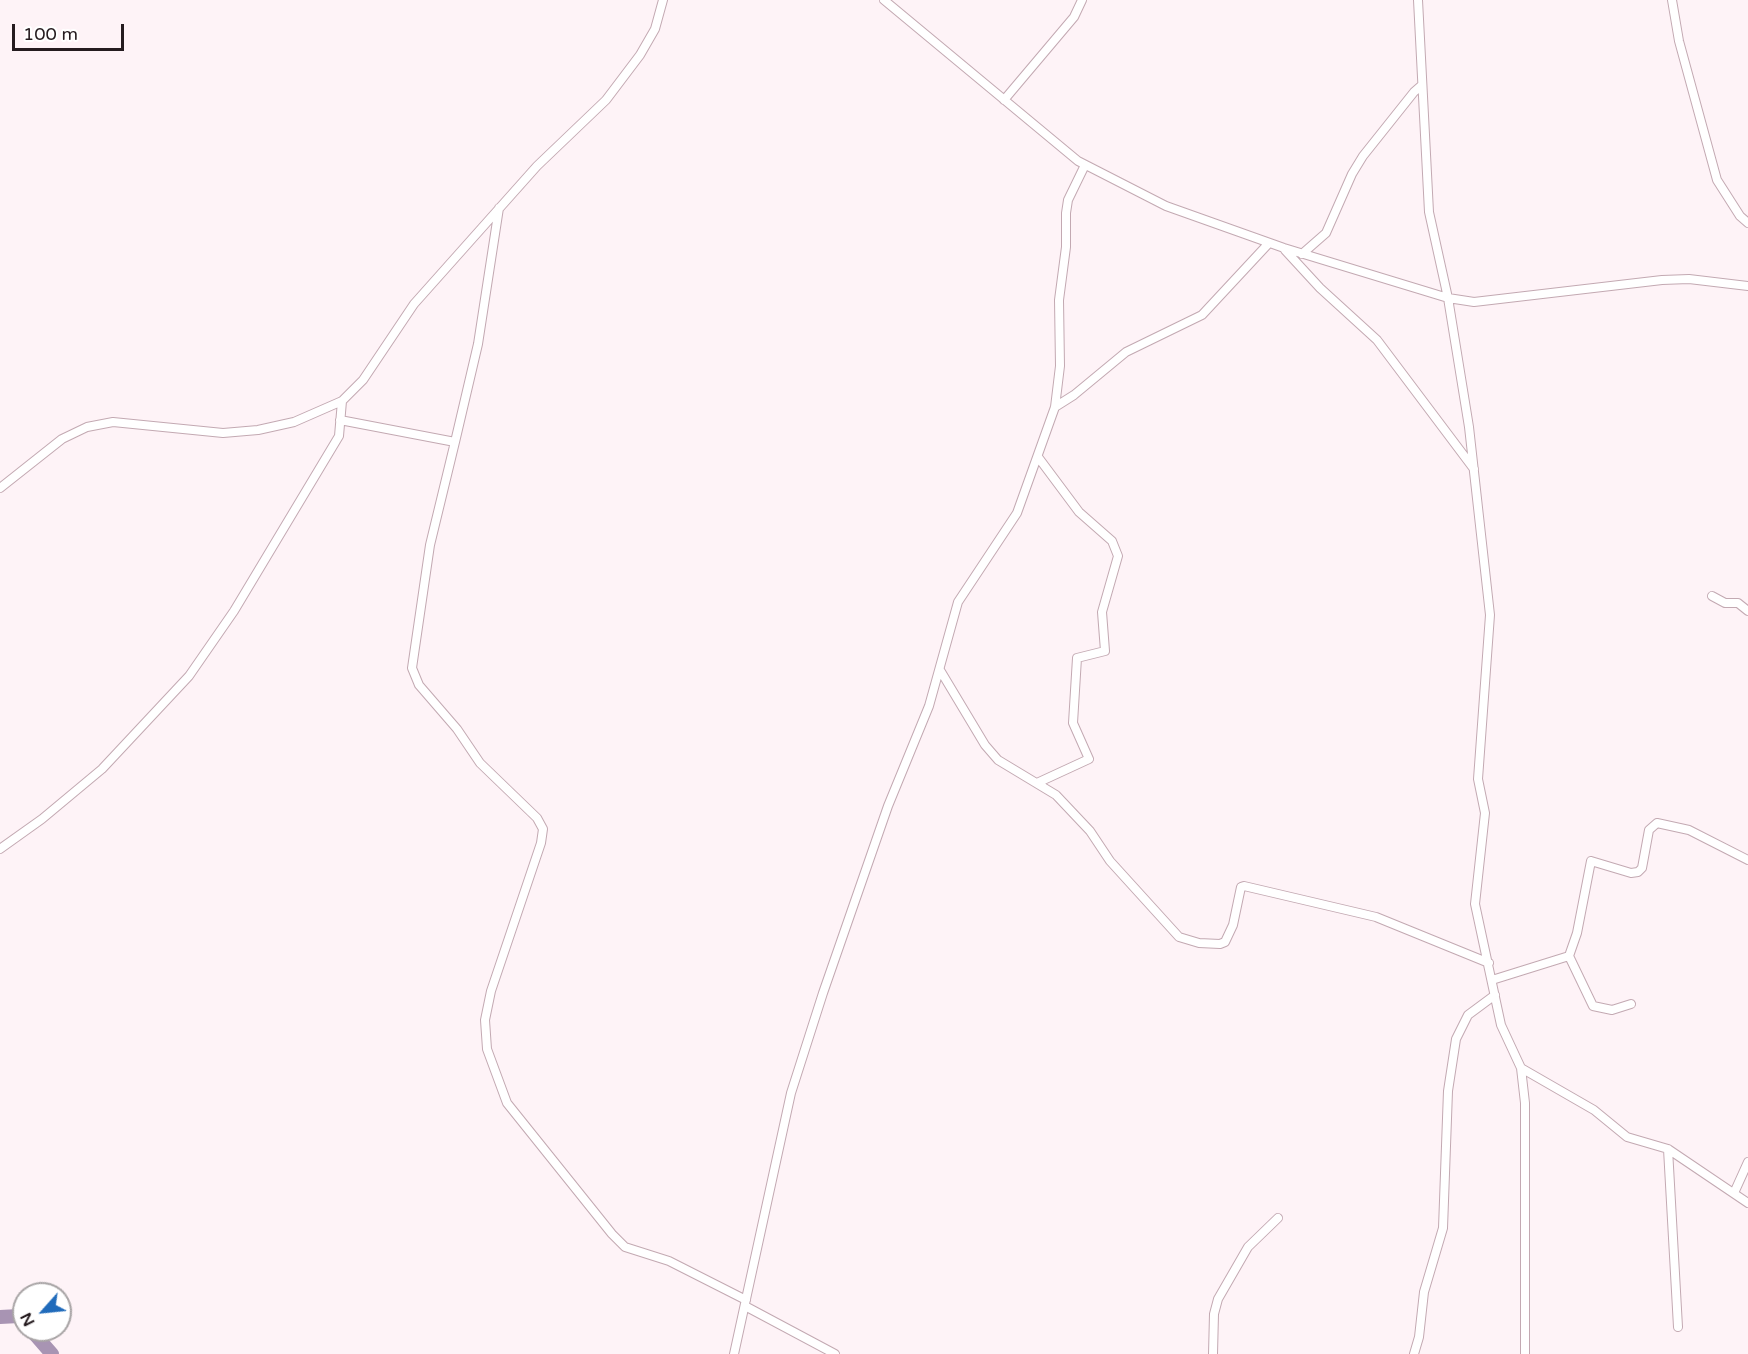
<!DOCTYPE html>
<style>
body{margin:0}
#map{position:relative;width:1748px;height:1354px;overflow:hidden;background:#fef3f7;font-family:"Varela Round",sans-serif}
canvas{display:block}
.north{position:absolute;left:12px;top:1282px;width:60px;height:60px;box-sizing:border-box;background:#fff;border:2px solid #a8a4a5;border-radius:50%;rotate:243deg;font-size:16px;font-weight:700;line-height:24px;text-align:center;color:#251b1f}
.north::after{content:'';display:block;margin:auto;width:21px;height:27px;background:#206bbb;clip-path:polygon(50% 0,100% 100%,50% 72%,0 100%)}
.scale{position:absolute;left:12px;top:24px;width:112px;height:27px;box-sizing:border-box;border:3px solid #251b1f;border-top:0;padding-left:8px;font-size:18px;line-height:21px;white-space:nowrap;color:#251b1f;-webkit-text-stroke:4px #fff;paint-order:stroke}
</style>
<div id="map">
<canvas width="1748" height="1354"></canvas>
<div class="north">N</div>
<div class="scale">100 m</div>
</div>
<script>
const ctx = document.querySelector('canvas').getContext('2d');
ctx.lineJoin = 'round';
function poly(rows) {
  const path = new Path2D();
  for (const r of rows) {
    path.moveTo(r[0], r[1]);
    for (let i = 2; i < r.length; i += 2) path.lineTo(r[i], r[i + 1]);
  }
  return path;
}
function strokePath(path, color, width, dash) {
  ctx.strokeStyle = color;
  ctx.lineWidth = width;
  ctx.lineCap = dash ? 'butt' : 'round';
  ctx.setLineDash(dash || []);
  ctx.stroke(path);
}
strokePath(poly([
 [0,1317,19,1316,24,1321],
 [31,1330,52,1354]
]), '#a894b3', 14);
const minor = poly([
 [884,0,1078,161,1166,206,1284,248,1448,298,1474,302,1662,280,1689,279,1748,286],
 [1418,0,1429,212,1448,298,1469,427,1490,615,1478,779,1485,813,1475,904,1501,1025,1521,1068,1525,1103,1525,1354],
 [1672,0,1679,41,1717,180,1740,216,1748,223],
 [1004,100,1074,17,1082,0],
 [1285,250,1320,288,1377,340,1474,469],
 [1302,254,1326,233,1352,174,1363,156,1414,92,1422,85],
 [1055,407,1074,395,1126,352,1202,315,1269,243],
 [340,420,455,442,430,545,412,668,419,685,457,729,480,763,537,818,543,829,541,843,491,991,485,1020,487,1049,507,1103,612,1234,625,1247,669,1261,746,1300],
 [455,442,478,344,499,208],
 [0,488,62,439,87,427,113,422,223,433,258,430,294,422,342,401,363,380,414,304,537,166,606,100,640,55,655,29,663,0],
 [1712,596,1725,603,1738,603,1748,611],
 [940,670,985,745,998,760,1056,795,1090,831,1110,861,1179,937,1199,943,1220,944,1225,942,1233,925,1241,887,1244,886,1376,917,1489,963],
 [1037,783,1089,759,1073,723,1077,658,1105,651,1102,612,1118,556,1112,541,1079,512,1038,457],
 [0,849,42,819,102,769,189,676,234,611,339,436,342,401],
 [1569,956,1593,1006,1612,1010,1631,1004],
 [1492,980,1569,956,1577,933,1591,861,1631,873,1638,872,1642,868,1649,830,1657,823,1689,830,1748,860],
 [1521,1068,1594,1110,1627,1137,1668,1149,1748,1203],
 [1668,1149,1678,1327],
 [1734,1193,1748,1162],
 [745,1306,835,1354],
 [734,1354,791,1093,823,993,888,806,929,706,958,602,1017,513,1055,407,1060,366,1059,300,1066,247,1066,213,1068,200,1085,165],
 [1213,1354,1214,1314,1218,1299,1248,1247,1278,1218],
 [1414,1354,1419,1337,1424,1292,1443,1228,1448,1091,1456,1039,1468,1015,1495,995]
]);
strokePath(minor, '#c3a9b2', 10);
strokePath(minor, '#fff', 8);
</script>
